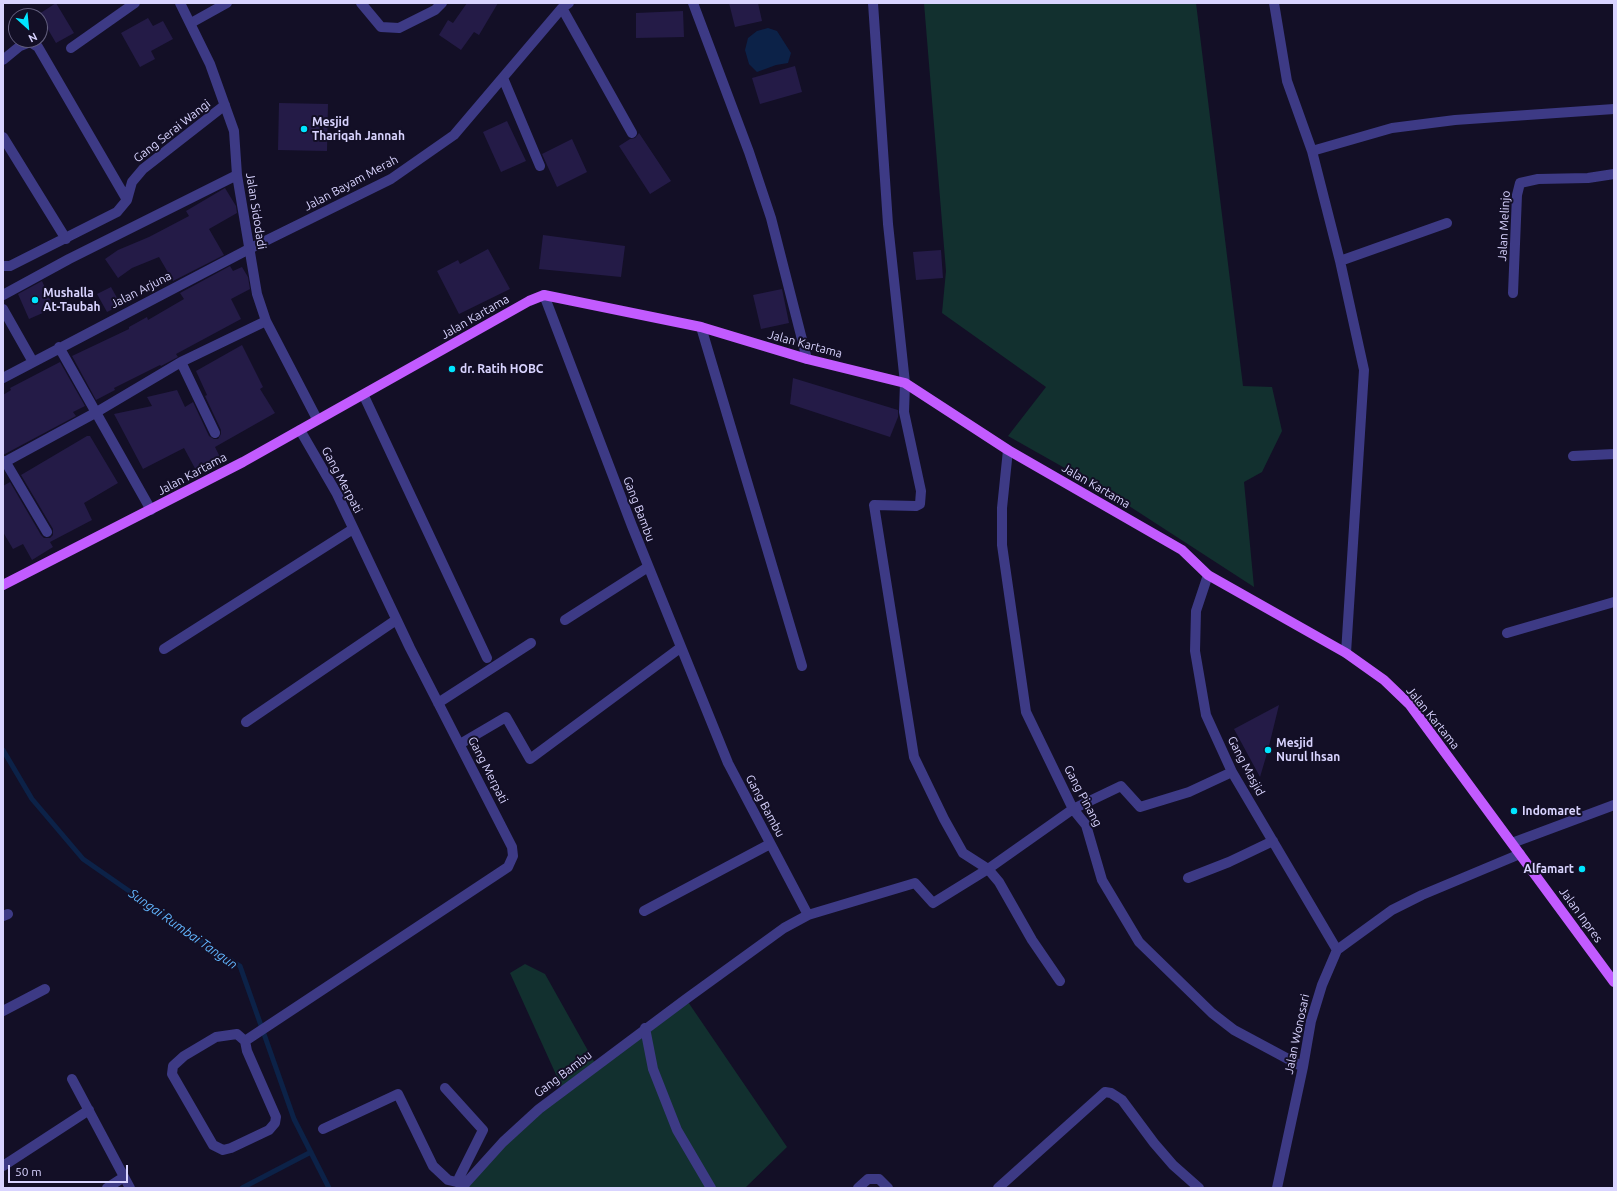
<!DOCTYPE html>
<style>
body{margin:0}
#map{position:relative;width:1617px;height:1191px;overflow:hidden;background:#130f26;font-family:Ubuntu,sans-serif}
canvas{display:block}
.frame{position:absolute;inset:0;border:4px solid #d9d4ff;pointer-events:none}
.north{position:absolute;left:8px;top:8px;width:40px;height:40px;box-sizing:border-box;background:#130f26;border:1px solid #625e7d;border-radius:50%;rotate:153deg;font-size:11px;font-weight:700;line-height:16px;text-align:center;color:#d9d4ff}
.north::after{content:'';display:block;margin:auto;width:14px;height:18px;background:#00e5ff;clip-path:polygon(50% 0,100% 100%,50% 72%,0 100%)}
.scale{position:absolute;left:8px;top:1165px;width:120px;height:18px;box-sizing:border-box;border:2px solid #d9d4ff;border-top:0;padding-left:5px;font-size:12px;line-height:14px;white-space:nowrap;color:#d9d4ff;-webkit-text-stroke:3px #130f26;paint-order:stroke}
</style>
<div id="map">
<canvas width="1617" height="1191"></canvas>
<div class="frame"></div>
<div class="north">N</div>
<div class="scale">50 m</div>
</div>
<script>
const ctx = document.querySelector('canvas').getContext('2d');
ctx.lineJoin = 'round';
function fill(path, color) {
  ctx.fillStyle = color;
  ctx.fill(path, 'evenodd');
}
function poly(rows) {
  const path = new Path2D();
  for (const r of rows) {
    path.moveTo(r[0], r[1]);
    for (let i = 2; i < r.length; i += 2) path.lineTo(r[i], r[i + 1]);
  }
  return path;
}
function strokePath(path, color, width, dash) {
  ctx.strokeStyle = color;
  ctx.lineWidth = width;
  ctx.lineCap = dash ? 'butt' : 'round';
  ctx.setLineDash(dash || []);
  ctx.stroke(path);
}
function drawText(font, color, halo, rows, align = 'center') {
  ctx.font = font + ' Ubuntu,sans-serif';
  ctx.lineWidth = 4;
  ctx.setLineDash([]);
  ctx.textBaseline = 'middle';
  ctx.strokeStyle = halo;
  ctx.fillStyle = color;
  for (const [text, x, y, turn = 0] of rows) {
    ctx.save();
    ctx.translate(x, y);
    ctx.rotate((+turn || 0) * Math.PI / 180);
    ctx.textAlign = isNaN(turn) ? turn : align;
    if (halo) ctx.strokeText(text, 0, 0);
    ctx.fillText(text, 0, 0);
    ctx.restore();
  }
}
fill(poly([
 [924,3,1196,3,1243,386,1272,387,1282,431,1262,472,1244,482,1254,587,1109,493,1008,436,1046,387,942,313,946,271],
 [525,964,545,974,596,1065,686,999,787,1147,745,1188,464,1188,465,1184,563,1090,510,973]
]), '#12302f');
fill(poly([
 [768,28,777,31,791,53,788,63,776,65,757,72,749,64,745,50,748,38,757,31]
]), '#0c2248');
strokePath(poly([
 [3,750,32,799,83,859,201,941,240,966,294,1119,329,1188],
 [242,1188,311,1152]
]), '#0c2248', 5);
fill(poly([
 [56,3,74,33,56,43,39,14],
 [467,3,498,3,479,35,474,32,461,50,439,35,448,20,453,23],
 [729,3,758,3,762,21,735,27],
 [683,11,684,37,636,38,636,13],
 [148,18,153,26,163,21,173,39,151,51,155,59,140,67,121,33],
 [795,66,802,92,760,104,752,78],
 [279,103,328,104,327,151,278,150],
 [507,121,526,161,501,172,483,132],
 [639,133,671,181,650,194,619,146,630,139,635,138],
 [572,139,587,172,557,187,542,154],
 [225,188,236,206,237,213,209,229,224,255,173,281,159,257,132,268,118,278,105,259,118,250,149,237,189,216,186,211],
 [543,235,625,246,621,277,539,269],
 [488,249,510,289,459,314,437,271,458,260,460,264],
 [941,250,943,278,916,280,913,252],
 [230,266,233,271,242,267,248,277,250,289,231,299,241,319,176,354,178,357,161,366,160,365,114,388,115,390,96,400,72,356,129,329,129,327,147,317,148,320,184,299,180,293],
 [42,281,54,308,29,319,18,294],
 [111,287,121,305,107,312,97,294],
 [782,289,789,323,761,329,753,295],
 [242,345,263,387,260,389,275,413,215,447,222,461,198,474,184,448,143,469,114,414,152,406,147,397,177,390,185,407,193,402,209,436,214,439,218,439,221,434,221,430,205,396,207,395,196,371],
 [60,362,85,406,73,412,76,416,3,455,3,395,11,390,10,388],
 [793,378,898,410,898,417,890,437,790,404],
 [87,436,90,436,118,483,84,503,92,520,50,542,53,547,32,560,23,544,13,549,3,532,3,486,10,482,41,535,44,538,50,538,53,535,53,529,21,475],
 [1279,705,1268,750,1260,777,1234,729]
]), '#241b47');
strokePath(poly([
 [180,3,210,64,234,131,237,175,257,294,266,321,317,419],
 [361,3,381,27,399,28,435,10,442,3],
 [693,3,749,152,771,218,807,359],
 [873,3,888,224,905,383,904,412,921,491,920,504,916,506,874,505,914,757,944,819,963,853,988,869,999,882,1032,940,1060,981],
 [1274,3,1287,81,1312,151,1340,261,1364,370,1346,653],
 [562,8,632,133],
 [191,23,227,3],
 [71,48,135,3],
 [3,60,20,46,30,42,38,47,127,200],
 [503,78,540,166],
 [3,137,66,239],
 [1312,151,1392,128,1455,120,1614,109],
 [1340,261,1447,223],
 [3,266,10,266,117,212,127,200,132,182,143,169,225,105],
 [1513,293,1517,195,1520,183,1538,179,1588,178,1614,174],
 [3,295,69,259,237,175],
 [3,309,33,362],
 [701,327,802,666],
 [59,347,151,510],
 [181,362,215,433],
 [3,378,249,249,391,179,454,135,562,8,569,3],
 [364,396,487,658],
 [1008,450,1002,508,1002,545,1026,712,1073,809,1086,825,1102,880,1139,942,1212,1013,1234,1030,1303,1067],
 [1573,456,1614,454],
 [5,461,47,532],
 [3,463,95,413,181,362,266,321],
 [1208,575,1196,611,1195,651,1206,715,1232,772,1337,950],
 [565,620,648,567],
 [1507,633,1614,602],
 [164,649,353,529],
 [438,703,531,643],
 [246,722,396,620],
 [460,744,506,717,530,759,680,648],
 [1512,843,1614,805],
 [1188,878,1229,862,1273,841],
 [644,911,770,844],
 [808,915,915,883,933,903,988,869,1073,809,1121,786,1140,807,1189,792,1232,772],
 [3,916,8,914],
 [3,1011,45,989],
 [645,1028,653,1069,677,1130,711,1188],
 [245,1041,237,1034,216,1037,184,1056,173,1066,172,1074,213,1145,223,1150,231,1148,269,1130,275,1123,276,1117,247,1051,245,1041,508,867,513,856,512,847,410,648,337,494,300,430],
 [72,1079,130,1188],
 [445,1088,483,1130,457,1182],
 [323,1129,398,1094,433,1166,448,1180,465,1184],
 [3,1166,89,1110],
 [107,1188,124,1177],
 [464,1188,465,1184,503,1142,539,1109,686,999,784,928,808,915,728,763,632,526,544,295],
 [858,1188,868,1179,879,1179,888,1188],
 [998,1188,1105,1092,1111,1093,1122,1100,1154,1143,1173,1165,1199,1188],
 [1277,1188,1303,1067,1311,1021,1322,985,1337,950,1392,910,1422,895,1520,854]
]), '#3d3a85', 10);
strokePath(poly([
 [3,585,243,462,529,301,544,295,701,327,807,359,905,383,1008,450,1182,550,1208,575,1346,653,1384,680,1410,705,1614,982]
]), '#c25bff', 10);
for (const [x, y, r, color] of [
 [304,129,4,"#00e5ff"],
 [35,300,4,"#00e5ff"],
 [452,369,4,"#00e5ff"],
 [1268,750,4,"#00e5ff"],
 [1514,811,4,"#00e5ff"],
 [1582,869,4,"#00e5ff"]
]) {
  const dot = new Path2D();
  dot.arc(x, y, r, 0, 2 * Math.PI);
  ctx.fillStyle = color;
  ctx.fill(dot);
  strokePath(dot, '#130f26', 1.5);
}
drawText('bold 12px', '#d9d4ff', '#130f26', [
 ["Mesjid",312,122],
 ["Thariqah Jannah",312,136],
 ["Mushalla",43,293],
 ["At-Taubah",43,307],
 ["dr. Ratih HOBC",460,369],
 ["Mesjid",1276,743],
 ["Nurul Ihsan",1276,757],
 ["Indomaret",1522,811],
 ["Alfamart",1574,869,"right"]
], 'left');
drawText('12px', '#d9d4ff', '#130f26', [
 ["Gang Serai Wangi",172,131,-38],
 ["Jalan Bayam Merah",351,183,-28],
 ["Jalan Sidodadi",256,211,81],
 ["Jalan Melinjo",1504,226,-87],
 ["Jalan Arjuna",141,290,-27],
 ["Jalan Kartama",475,317,-30],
 ["Jalan Kartama",805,344,15],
 ["Jalan Kartama",192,474,-28],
 ["Gang Merpati",342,480,62],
 ["Jalan Kartama",1096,486,30],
 ["Gang Bambu",639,509,69],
 ["Jalan Kartama",1433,718,51],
 ["Gang Masjid",1246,766,62],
 ["Gang Merpati",488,770,63],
 ["Gang Pinang",1083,796,62],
 ["Gang Bambu",765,806,62],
 ["Jalan Inpres",1581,915,54],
 ["Jalan Wonosari",1297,1034,-78],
 ["Gang Bambu",563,1074,-37]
]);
drawText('italic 13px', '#62b6ff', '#130f26', [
 ["Sungai Rumbai Tangun",183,929,35]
]);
</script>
